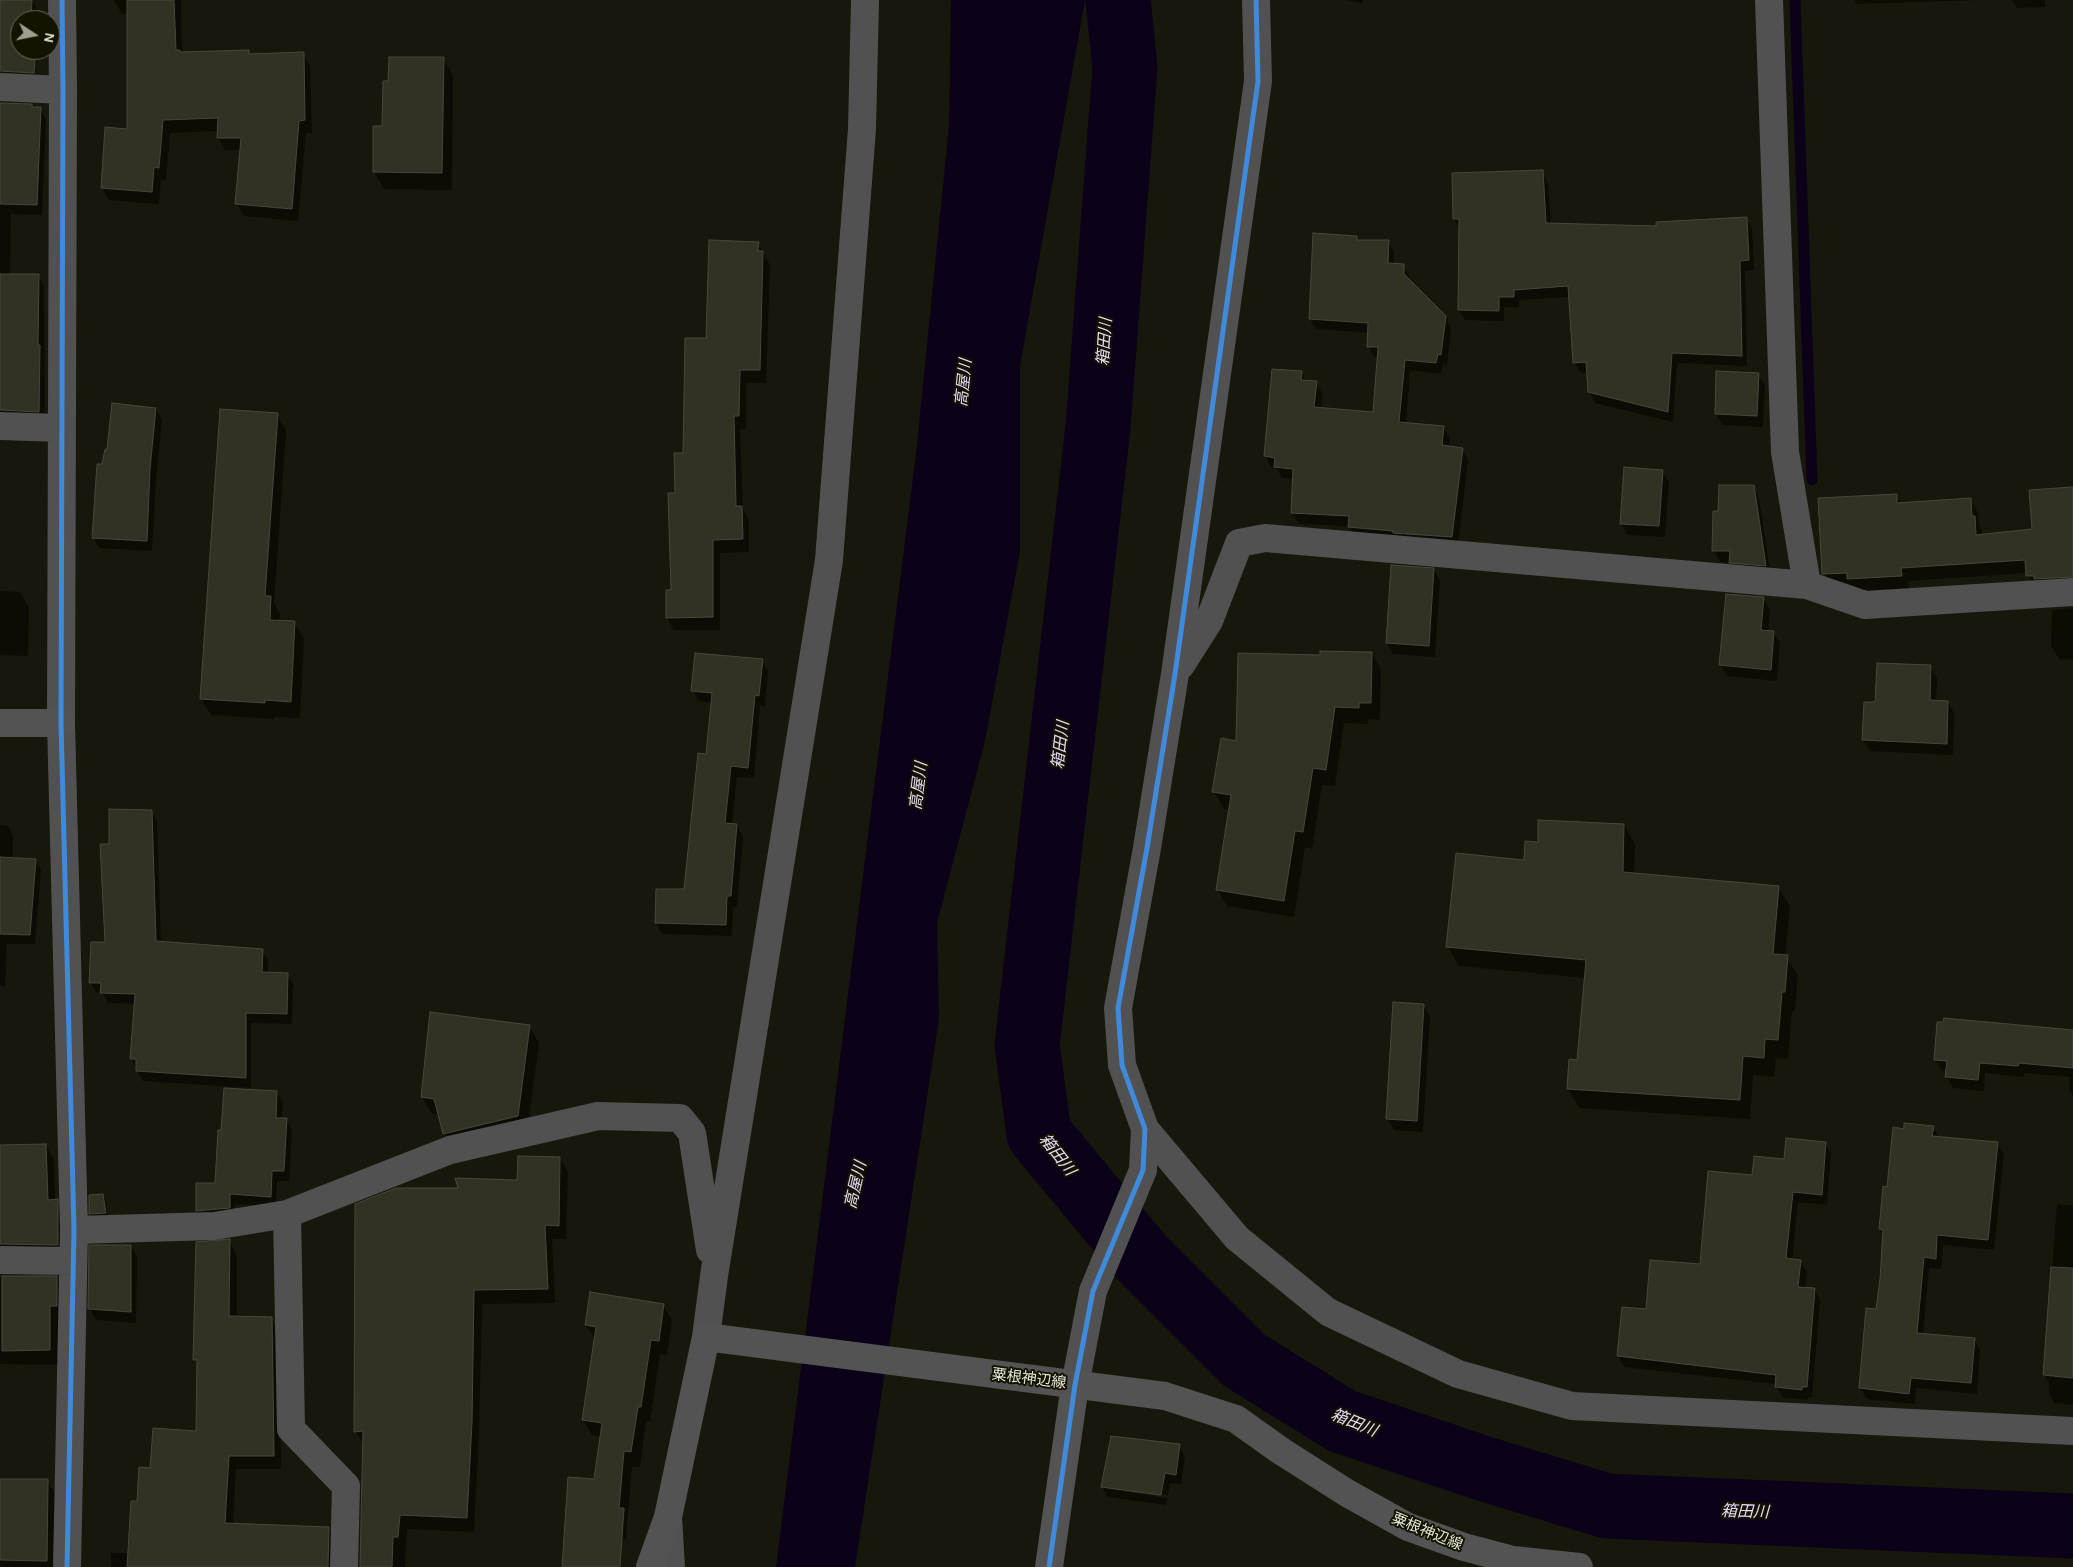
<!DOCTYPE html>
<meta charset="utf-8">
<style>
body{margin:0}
#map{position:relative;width:2073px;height:1567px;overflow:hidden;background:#17170b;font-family:Karla,sans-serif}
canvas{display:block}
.north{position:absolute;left:10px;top:10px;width:50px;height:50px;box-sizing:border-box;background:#141300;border:1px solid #686856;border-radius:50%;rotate:101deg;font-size:14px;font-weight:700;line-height:20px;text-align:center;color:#e7e7d8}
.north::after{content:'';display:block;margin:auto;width:18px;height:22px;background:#9e9e90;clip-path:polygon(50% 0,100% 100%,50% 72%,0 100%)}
</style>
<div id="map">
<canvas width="2073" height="1567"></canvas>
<div class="north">N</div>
</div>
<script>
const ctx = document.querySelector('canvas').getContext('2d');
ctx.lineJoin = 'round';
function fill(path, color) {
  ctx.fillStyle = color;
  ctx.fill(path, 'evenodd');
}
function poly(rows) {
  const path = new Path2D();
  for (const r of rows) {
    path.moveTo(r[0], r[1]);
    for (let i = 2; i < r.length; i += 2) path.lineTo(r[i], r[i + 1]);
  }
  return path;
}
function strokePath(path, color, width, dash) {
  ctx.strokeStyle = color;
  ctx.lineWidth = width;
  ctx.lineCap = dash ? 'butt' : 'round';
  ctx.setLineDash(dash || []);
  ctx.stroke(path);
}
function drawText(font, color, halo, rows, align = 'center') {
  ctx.font = font + ' Karla,"Noto Sans JP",sans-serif';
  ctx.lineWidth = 4;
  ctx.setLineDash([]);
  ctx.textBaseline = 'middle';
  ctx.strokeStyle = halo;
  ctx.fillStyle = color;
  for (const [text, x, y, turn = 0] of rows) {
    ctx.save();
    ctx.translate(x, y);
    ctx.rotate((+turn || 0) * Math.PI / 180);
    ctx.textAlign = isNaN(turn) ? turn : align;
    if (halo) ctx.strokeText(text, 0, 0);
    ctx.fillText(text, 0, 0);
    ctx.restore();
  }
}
fill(poly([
 [951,0,1085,0,1020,366,1020,551,985,741,937,923,939,1019,855,1567,776,1567,916,454,949,126]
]), '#0b021a');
fill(poly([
 [0,0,32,0,37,9,37,20,20,20,20,50,36,50,35,73,0,72],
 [114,0,181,0,182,53,248,51,251,55,303,54,310,66,312,133,306,133,298,221,244,216,237,204,241,150,225,150,218,137,219,131,170,133,166,180,161,180,159,204,109,200,102,188,128,130,128,14,122,14],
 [1346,0,1363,0,1362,3],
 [1854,0,1978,0,1856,4],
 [2012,0,2045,0,2045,7,2017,8],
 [443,59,453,76,452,190,384,189,374,172,389,82],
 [0,108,40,109,46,119,42,215,11,214,10,275,38,276,44,286,45,422,0,422],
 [1542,172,1548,182,1551,224,1657,227,1746,218,1752,229,1754,270,1745,271,1747,366,1677,363,1673,422,1595,403,1589,392,1588,373,1581,373,1575,363,1570,297,1519,300,1519,307,1504,307,1504,321,1465,320,1459,310,1460,229,1454,219],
 [1357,237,1359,241,1388,241,1394,252,1394,265,1403,265,1409,276,1409,281,1445,317,1451,328,1447,365,1443,364,1441,374,1410,370,1406,424,1443,427,1450,438,1449,447,1462,449,1468,460,1458,547,1356,537,1349,526,1299,524,1292,513,1294,479,1282,478,1276,467,1271,467,1265,456,1301,372,1306,382,1316,382,1322,393,1321,409,1374,413,1378,357,1374,357,1368,346,1369,333,1316,329,1310,319],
 [758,244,770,265,766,383,746,383,746,429,740,429,743,510,749,520,749,552,720,553,720,630,674,630,667,618,672,591,677,494,707,339],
 [1758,374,1765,385,1763,427,1723,425,1716,414],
 [156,409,162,420,156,480,152,551,99,548,93,537,103,466,108,451],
 [277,415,286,431,274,604,280,614,279,622,294,622,304,639,300,718,274,717,274,719,211,715,201,699],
 [1662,471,1669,482,1665,537,1628,535,1621,523],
 [1753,486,1759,498,1771,577,1737,574,1730,562,1720,562,1713,550,1719,512],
 [2073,488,2073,590,2035,589,2027,573,1908,581,1909,589,1856,592,1832,587,1824,573,1896,495,1901,504,1970,499,1978,513,1979,524,1983,535,2033,530],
 [1434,570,1440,581,1435,657,1393,654,1387,643],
 [0,591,20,592,29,608,28,656,0,655],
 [1763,598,1770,610,1768,632,1773,632,1780,643,1777,681,1727,676,1720,665],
 [2073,608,2073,660,2059,659,2051,646,2052,610],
 [1372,653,1381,670,1380,720,1368,719,1368,724,1344,723,1335,786,1322,785,1312,849,1305,847,1294,917,1227,906,1217,889,1230,810,1224,809,1214,792,1237,742,1321,656],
 [762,661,768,672,765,706,760,706,754,778,737,777,732,825,737,826,743,837,737,907,733,907,732,936,662,934,656,923,685,891,707,755,712,703,699,701,693,690],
 [1930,666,1937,678,1936,702,1948,702,1954,713,1953,755,1870,751,1863,740],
 [151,811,157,821,161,943,262,950,268,960,268,973,287,974,293,984,292,1024,251,1023,251,1088,143,1081,131,1059,135,1004,108,1003,102,993,97,993,91,983,106,943,110,845],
 [0,825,8,826,13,836,13,859,35,860,41,870,35,944,7,944,5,986,0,986],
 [1624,825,1635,844,1634,874,1778,887,1790,906,1785,956,1798,975,1795,1011,1792,1011,1788,1059,1776,1058,1774,1077,1753,1075,1750,1119,1579,1108,1568,1089,1578,1061,1586,978,1459,966,1448,946,1526,861,1539,843],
 [1394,1004,1423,1005,1430,1016,1423,1132,1394,1130,1387,1119],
 [529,1026,539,1043,527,1133,454,1151,444,1134,439,1115,432,1114,422,1097],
 [2073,1031,2073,1096,2069,1089,2070,1077,2024,1073,2024,1077,1985,1073,1984,1091,1953,1088,1947,1077,1947,1071,1942,1071,1935,1060],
 [277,1092,283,1102,282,1119,286,1119,292,1130,289,1181,277,1181,276,1206,235,1204,235,1218,203,1221,197,1211],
 [1933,1127,1939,1138,1997,1144,2004,1154,1994,1250,1943,1245,1941,1269,1929,1268,1923,1335,1974,1339,1980,1350,1977,1394,1916,1388,1915,1404,1867,1399,1860,1388,1877,1310,1884,1236,1880,1229,1888,1188,1905,1130],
 [1825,1143,1831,1154,1827,1205,1798,1202,1792,1260,1800,1261,1807,1272,1805,1289,1814,1289,1820,1300,1812,1397,1808,1397,1808,1400,1782,1397,1776,1384,1624,1367,1618,1356,1623,1308,1647,1311,1702,1266,1753,1177],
 [46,1145,54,1160,55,1200,57,1200,65,1215,66,1260,0,1262,0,1146],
 [560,1158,568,1172,566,1239,552,1239,555,1303,482,1304,479,1437,474,1532,407,1529,405,1567,361,1567,364,1445,355,1431,459,1190,518,1181],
 [103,1195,106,1200,108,1218,94,1219,90,1214],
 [2057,1204,2073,1206,2073,1405,2054,1403,2049,1393,2049,1383,2044,1374],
 [229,1241,237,1255,237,1317,271,1318,279,1332,281,1469,236,1469,233,1524,329,1528,337,1542,336,1567,111,1567,111,1553,129,1553,138,1502,152,1469,198,1432,198,1366,195,1360],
 [131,1246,137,1257,136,1323,96,1320,89,1308],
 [0,1277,57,1278,65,1292,65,1321,58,1320,58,1365,0,1364],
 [663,1305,672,1320,667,1355,660,1354,650,1422,646,1422,640,1467,632,1466,626,1539,575,1537,595,1480,601,1437,592,1435,583,1420,595,1340,586,1325],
 [1179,1446,1185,1456,1181,1484,1170,1483,1166,1505,1108,1497,1102,1487],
 [1108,1487,1167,1495,1167,1498,1108,1489],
 [0,1480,47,1481,56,1495,55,1567,0,1567]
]), '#0007');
strokePath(poly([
 [1795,0,1812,480]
]), '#0b021a', 11);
strokePath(poly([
 [1118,0,1125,67,1098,427,1027,1045,1039,1134,1141,1257,1244,1360,1342,1421,1485,1469,1607,1506,2073,1526]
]), '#0b021a', 65);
const building = poly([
 [0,0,32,0,31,20,20,20,20,50,30,50,30,59,35,59,34,73,0,71,0,0],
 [127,0,174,0,176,50,180,50,180,52,249,50,249,54,304,52,305,120,299,121,292,209,235,204,241,138,217,138,218,118,163,120,159,168,154,167,152,192,101,188,105,127,127,129,127,0],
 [389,57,444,57,442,173,373,172,373,126,382,126,383,81,388,81,389,57],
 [0,103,32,104,32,107,41,107,37,205,0,204,0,103],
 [1543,170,1546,223,1656,226,1656,222,1747,217,1749,260,1740,261,1742,356,1672,353,1668,412,1588,392,1586,362,1573,363,1568,286,1514,290,1514,297,1499,297,1499,311,1458,310,1459,219,1453,219,1452,173,1543,170],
 [1313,233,1357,236,1357,240,1389,240,1388,263,1404,264,1404,274,1446,316,1441,355,1438,354,1436,363,1405,360,1399,422,1444,426,1442,445,1463,448,1452,537,1393,533,1393,531,1348,527,1349,516,1291,513,1293,469,1274,467,1275,458,1264,456,1272,369,1302,371,1301,380,1317,381,1314,407,1373,412,1378,347,1367,347,1368,323,1309,319,1313,233],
 [709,240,759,242,758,251,763,251,760,370,740,370,739,416,734,416,736,506,742,506,743,539,713,540,713,617,666,618,666,590,671,590,668,493,675,493,674,453,683,453,685,338,706,338,709,240],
 [0,274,39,274,38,345,40,345,39,412,0,410,0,274],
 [1716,371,1759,373,1757,416,1715,414,1716,371],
 [112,403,156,408,150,469,147,541,92,538,97,464,102,464,105,449,107,449,112,403],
 [220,409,278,413,265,596,271,596,270,620,295,621,291,702,265,700,265,703,200,699,220,409],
 [1624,467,1663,470,1659,526,1620,524,1624,467],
 [1719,485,1754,485,1766,566,1729,563,1730,551,1712,551,1713,511,1718,511,1719,485],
 [2073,487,2073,577,2034,579,2034,576,2026,576,2025,560,1901,568,1902,576,1847,579,1847,573,1822,574,1818,498,1897,494,1897,503,1971,498,1972,516,1975,516,1976,535,2032,529,2029,490,2073,487],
 [1391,565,1434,568,1429,646,1386,643,1391,565],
 [1726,594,1764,597,1761,630,1774,631,1771,670,1719,665,1726,594],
 [1320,651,1372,652,1371,703,1359,703,1359,708,1335,707,1326,770,1313,768,1303,832,1295,831,1284,901,1216,890,1231,795,1212,792,1221,738,1236,741,1238,653,1320,655,1320,651],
 [695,653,763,659,759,696,755,695,748,768,731,766,725,823,737,824,731,896,727,896,726,925,655,923,656,889,684,889,698,753,706,754,712,693,691,691,695,653],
 [1877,663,1931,665,1930,700,1948,701,1947,744,1862,740,1864,702,1875,702,1877,663],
 [109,809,152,810,156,941,263,949,262,972,288,973,287,1014,246,1013,246,1078,136,1071,136,1059,130,1059,135,994,100,993,101,983,89,983,91,942,105,942,100,844,109,844,109,809],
 [1538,820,1624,824,1623,872,1779,886,1773,954,1788,955,1785,992,1782,992,1778,1040,1765,1039,1764,1058,1743,1056,1740,1100,1567,1089,1569,1059,1577,1060,1586,960,1446,947,1456,853,1524,860,1525,841,1538,842,1538,820],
 [0,857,36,859,30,935,0,934,0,857],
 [1393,1002,1424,1004,1417,1121,1386,1119,1393,1002],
 [430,1012,530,1025,518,1116,443,1134,434,1099,421,1097,430,1012],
 [1944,1018,2073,1030,2073,1068,2019,1063,2018,1066,1980,1063,1978,1080,1945,1077,1947,1061,1934,1060,1937,1022,1943,1022,1944,1018],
 [224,1088,277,1091,276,1118,287,1118,284,1171,272,1171,271,1197,230,1194,230,1208,196,1211,196,1183,215,1183,218,1130,221,1130,224,1088],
 [1904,1123,1934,1126,1932,1136,1998,1142,1988,1240,1937,1235,1936,1259,1924,1257,1917,1333,1975,1338,1971,1383,1911,1378,1909,1394,1859,1388,1866,1308,1876,1309,1880,1279,1883,1230,1879,1229,1883,1186,1887,1187,1893,1127,1904,1129,1904,1123],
 [1786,1138,1826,1142,1822,1195,1793,1192,1786,1258,1801,1260,1798,1287,1815,1288,1807,1387,1802,1387,1802,1390,1775,1387,1776,1375,1617,1356,1622,1307,1646,1309,1650,1260,1700,1264,1708,1171,1752,1175,1754,1156,1784,1159,1786,1138],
 [46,1144,48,1200,58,1199,58,1245,0,1244,0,1145,46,1144],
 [518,1156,560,1157,559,1226,545,1225,548,1289,474,1290,472,1422,467,1518,400,1515,398,1537,393,1537,392,1567,360,1567,363,1431,354,1432,355,1204,396,1188,458,1188,455,1178,517,1180,518,1156],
 [103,1194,106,1213,89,1214,89,1195,103,1194],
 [230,1239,229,1316,272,1317,274,1456,229,1456,225,1523,329,1527,328,1567,127,1567,131,1501,137,1501,139,1467,150,1468,153,1428,196,1431,197,1360,193,1360,196,1242,230,1239],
 [89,1245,131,1245,131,1312,88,1309,89,1245],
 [2051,1267,2073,1268,2073,1378,2043,1375,2051,1267],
 [2,1276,57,1276,57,1306,50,1306,50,1350,2,1351,2,1276],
 [590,1292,664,1304,659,1341,651,1340,641,1407,638,1407,631,1452,624,1451,619,1508,624,1508,620,1567,562,1567,568,1477,594,1479,602,1423,582,1420,596,1327,585,1325,590,1292],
 [1111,1436,1180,1444,1176,1475,1165,1473,1161,1495,1101,1487,1111,1436],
 [0,1479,48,1479,47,1561,0,1560,0,1479]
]);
fill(building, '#323224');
strokePath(building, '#47473b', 1);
strokePath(poly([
 [62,0,63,90,61,723,74,1230,67,1567],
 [1769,0,1785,452,1807,585],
 [0,87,63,90],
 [0,426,61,428],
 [1181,665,1209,621,1239,543,1265,538,1807,585,1865,605,2073,592],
 [1145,1129,1237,1238,1328,1312,1458,1374,1572,1406,2073,1431],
 [287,1214,291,1429,346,1486,344,1567],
 [74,1230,214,1226,287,1214,450,1150,598,1116,680,1118,692,1133,710,1250],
 [0,1260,73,1261],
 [706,1337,714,1276,829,560,862,129,865,0],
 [1075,1385,1093,1291,1143,1170,1145,1129,1122,1065,1118,1008,1147,848,1175,674,1258,81,1256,0],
 [668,1517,671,1567]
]), '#525152', 28);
strokePath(poly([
 [0,723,61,723],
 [650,1567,668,1517,706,1337,1165,1396,1236,1419,1281,1451,1347,1493,1408,1527,1464,1547,1513,1560,1579,1567],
 [1049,1567,1075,1385]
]), '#545353', 28);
strokePath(poly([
 [62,0,63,90,61,723,74,1230,67,1567],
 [1049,1567,1075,1385,1093,1291,1143,1170,1145,1129,1122,1065,1118,1008,1147,848,1175,674,1258,81,1256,0]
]), '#408adc', 5);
drawText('15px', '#e7e7d8', '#141300', [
 ["粟根神辺線",1029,1379,7],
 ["粟根神辺線",1427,1532,22]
]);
drawText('italic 16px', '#e5dbf8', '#141300', [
 ["箱田川",1105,342,-86],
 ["高屋川",964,383,-84],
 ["箱田川",1061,745,-83],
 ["高屋川",919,786,-83],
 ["箱田川",1057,1155,52],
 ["高屋川",856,1185,-77],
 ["箱田川",1354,1423,22],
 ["箱田川",1745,1512,2]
]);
</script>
